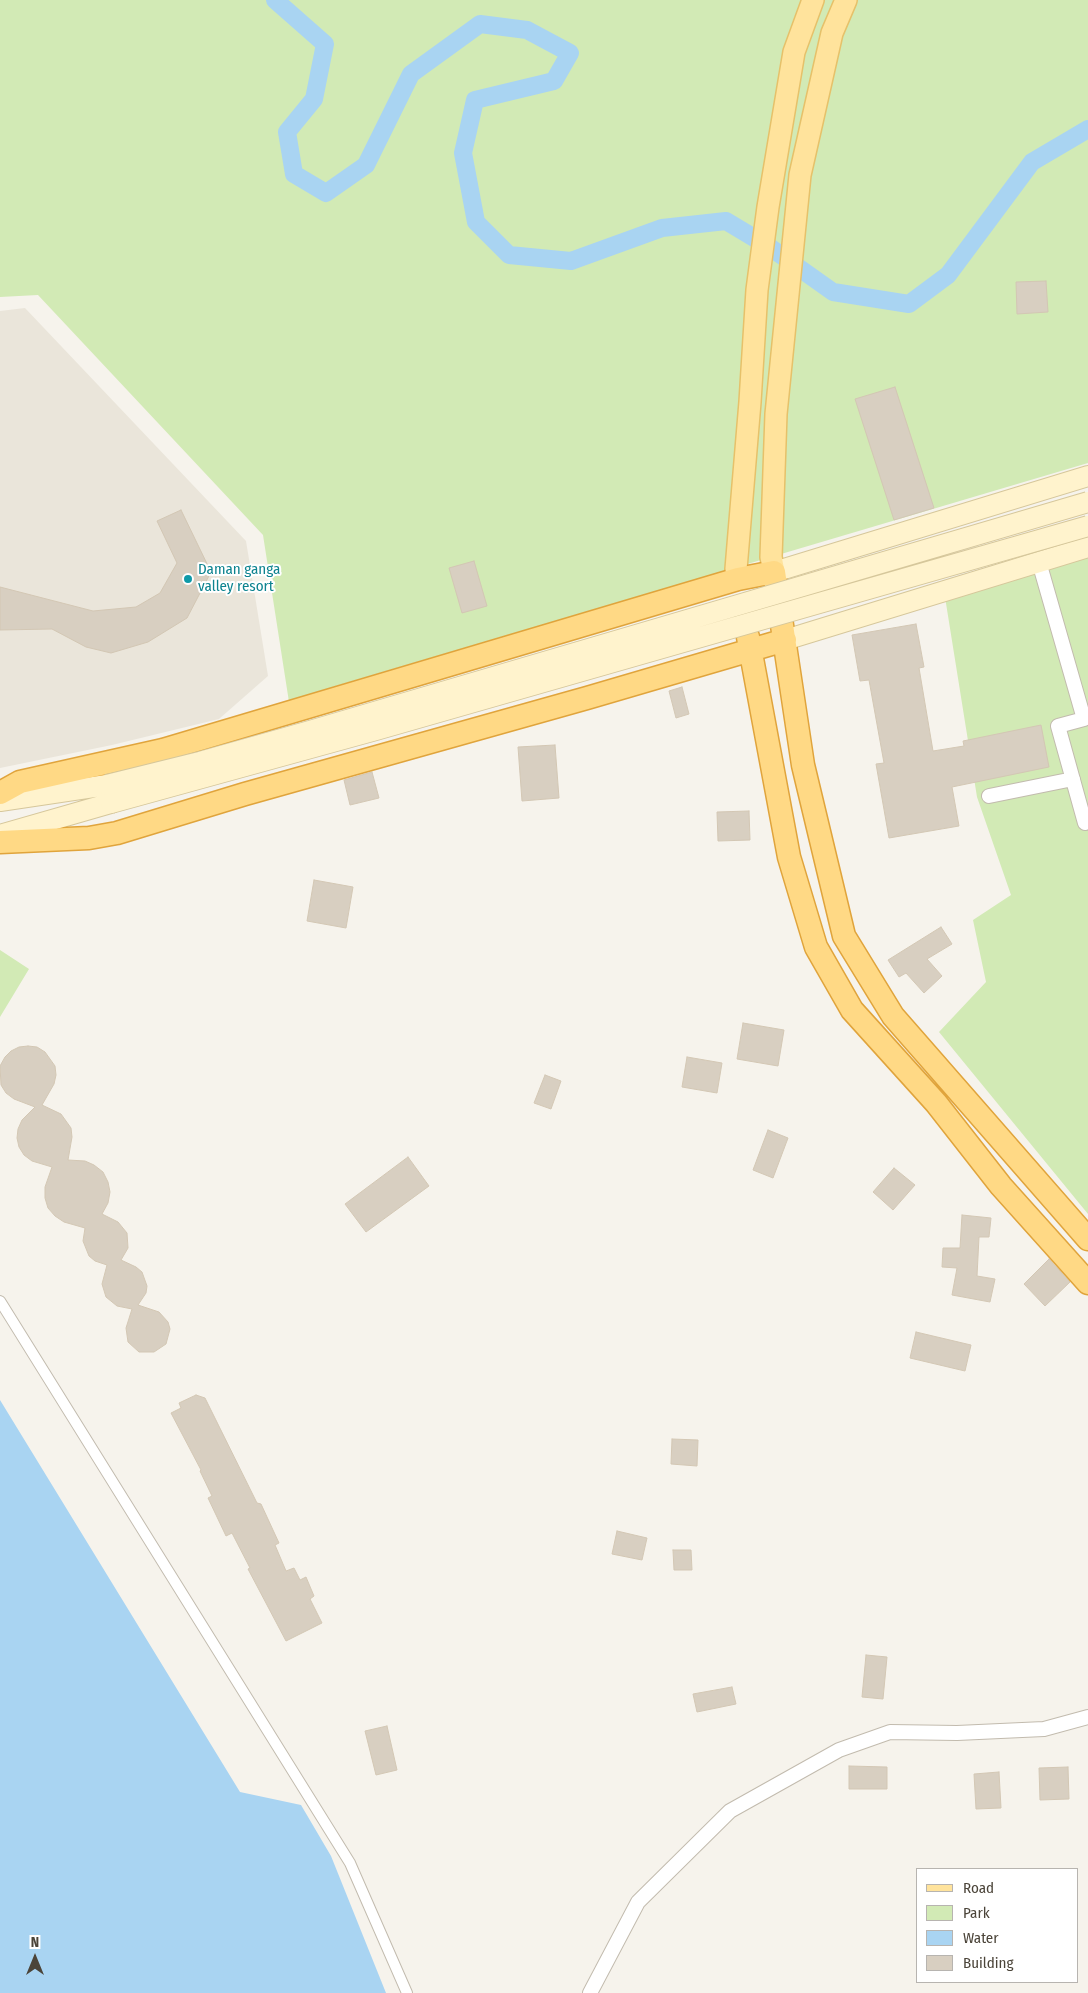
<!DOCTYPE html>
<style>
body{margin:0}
#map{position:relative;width:1088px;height:1993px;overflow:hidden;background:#f6f3ec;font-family:"Fira Sans Condensed",sans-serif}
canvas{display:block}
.legend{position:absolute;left:916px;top:1868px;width:162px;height:115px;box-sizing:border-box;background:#fff;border:1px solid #b7b4b0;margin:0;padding:6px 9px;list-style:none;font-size:15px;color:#4b4439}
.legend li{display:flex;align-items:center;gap:10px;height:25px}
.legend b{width:25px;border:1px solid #b7b4b0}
.north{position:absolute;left:10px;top:1933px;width:50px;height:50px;-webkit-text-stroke:4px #fff;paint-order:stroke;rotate:0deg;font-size:14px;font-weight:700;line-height:20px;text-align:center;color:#4b4439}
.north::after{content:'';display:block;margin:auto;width:18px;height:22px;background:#4b4439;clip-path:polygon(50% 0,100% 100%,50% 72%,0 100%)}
</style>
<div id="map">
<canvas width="1088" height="1993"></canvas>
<ul class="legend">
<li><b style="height:6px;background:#ffe39c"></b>Road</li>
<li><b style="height:14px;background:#d2eab5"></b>Park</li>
<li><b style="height:14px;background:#a9d4f2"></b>Water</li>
<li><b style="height:14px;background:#d8cfc1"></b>Building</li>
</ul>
<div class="north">N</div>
</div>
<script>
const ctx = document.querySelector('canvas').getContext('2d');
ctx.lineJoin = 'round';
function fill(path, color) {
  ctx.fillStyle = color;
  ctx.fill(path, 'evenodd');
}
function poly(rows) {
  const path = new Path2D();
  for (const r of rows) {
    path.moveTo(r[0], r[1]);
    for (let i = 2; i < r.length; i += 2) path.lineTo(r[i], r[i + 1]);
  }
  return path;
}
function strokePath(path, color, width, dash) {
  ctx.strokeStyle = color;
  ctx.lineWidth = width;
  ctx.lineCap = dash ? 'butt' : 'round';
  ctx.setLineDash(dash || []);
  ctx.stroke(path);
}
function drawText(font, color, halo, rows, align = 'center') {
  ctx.font = font + ' "Fira Sans Condensed",sans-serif';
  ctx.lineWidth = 4;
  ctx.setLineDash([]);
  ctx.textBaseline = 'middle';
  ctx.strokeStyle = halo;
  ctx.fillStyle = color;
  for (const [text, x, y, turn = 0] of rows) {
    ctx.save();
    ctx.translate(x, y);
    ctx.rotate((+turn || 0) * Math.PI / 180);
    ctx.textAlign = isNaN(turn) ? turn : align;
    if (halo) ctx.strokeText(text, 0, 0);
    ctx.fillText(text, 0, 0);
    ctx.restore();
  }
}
fill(poly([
 [25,308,246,541,268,676,219,719,112,745,0,768,0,311]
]), '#eae5da');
fill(poly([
 [0,0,1088,0,1088,463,336,686,289,702,263,535,38,295,0,297],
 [1088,556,1088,1214,939,1032,986,982,973,920,1011,895,977,797,945,597],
 [0,950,29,969,0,1017]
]), '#d2eab5');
fill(poly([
 [0,1400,240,1792,301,1805,331,1856,386,1993,0,1993]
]), '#a9d4f2');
strokePath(poly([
 [275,0,325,44,314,99,287,132,294,174,326,193,366,165,411,74,480,24,527,30,570,53,554,81,475,100,463,153,476,222,509,255,571,261,662,228,726,221,771,248,833,292,909,304,948,275,1032,162,1088,129]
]), '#a9d4f2', 18);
const building = poly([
 [1046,281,1048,312,1017,314,1016,282,1046,281],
 [895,387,934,508,894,520,855,399,895,387],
 [181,510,211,572,187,618,148,642,111,653,86,647,52,629,0,630,0,587,93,611,136,607,160,593,177,563,157,521,181,510],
 [474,561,487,606,462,613,449,568,474,561],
 [916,624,924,667,919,668,933,751,964,746,963,741,1041,725,1049,767,952,787,959,826,889,838,876,764,884,763,869,680,860,681,852,635,916,624],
 [682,687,689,714,676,718,669,691,682,687],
 [555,745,559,798,522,801,518,747,555,745],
 [372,772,379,798,350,805,344,780,372,772],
 [749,811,750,840,718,841,717,812,749,811],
 [314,880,353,887,346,928,307,921,314,880],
 [941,927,952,944,927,959,942,976,924,993,906,973,899,977,888,960,941,927],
 [743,1023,784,1030,778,1066,737,1059,743,1023],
 [28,1046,37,1047,45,1052,55,1066,56,1075,54,1084,42,1105,61,1114,71,1128,72,1137,68,1160,85,1161,94,1165,103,1172,108,1182,110,1192,108,1203,102,1214,118,1222,127,1233,128,1248,121,1260,136,1267,142,1272,147,1286,146,1293,138,1305,159,1312,168,1322,170,1329,166,1344,154,1352,139,1352,128,1342,126,1328,132,1309,117,1306,106,1297,102,1284,107,1265,95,1261,89,1256,83,1241,85,1228,64,1222,55,1216,48,1208,45,1198,45,1187,52,1167,32,1161,24,1155,19,1147,17,1138,18,1129,22,1120,35,1107,14,1099,6,1093,1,1085,0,1066,5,1057,11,1051,19,1047,28,1046],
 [687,1057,722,1063,717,1093,682,1087,687,1057],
 [545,1075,561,1081,551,1109,534,1103,545,1075],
 [768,1130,788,1138,773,1178,753,1170,768,1130],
 [408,1157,429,1186,366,1232,345,1204,408,1157],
 [894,1168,915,1185,893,1210,873,1192,894,1168],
 [962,1215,991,1218,989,1237,979,1237,977,1276,995,1279,990,1302,952,1295,957,1268,942,1267,943,1248,960,1248,962,1215],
 [1049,1259,1070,1282,1045,1306,1024,1284,1049,1259],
 [916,1332,971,1345,965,1371,910,1358,916,1332],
 [196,1395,205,1398,257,1503,261,1504,279,1543,275,1545,286,1571,294,1568,300,1580,306,1577,314,1596,310,1599,322,1623,286,1641,248,1569,250,1568,232,1533,226,1536,208,1498,212,1496,200,1471,201,1470,171,1413,181,1408,179,1403,196,1395],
 [672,1439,698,1440,697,1466,671,1464,672,1439],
 [617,1531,647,1538,642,1560,612,1554,617,1531],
 [673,1550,691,1550,692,1570,674,1570,673,1550],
 [866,1655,887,1657,883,1699,862,1697,866,1655],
 [732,1687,736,1704,697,1712,693,1694,732,1687],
 [387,1726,397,1770,376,1775,365,1731,387,1726],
 [849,1766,887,1767,887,1789,849,1789,849,1766],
 [1068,1767,1069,1799,1040,1800,1039,1768,1068,1767],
 [999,1772,1001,1808,976,1809,974,1774,999,1772]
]);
fill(building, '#d8cfc1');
strokePath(building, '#d3c7b4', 1);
const pedestrian = poly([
 [0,1301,350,1863,407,1993]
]);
const minor = poly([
 [1039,562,1084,719,1058,726,1085,823],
 [989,796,1073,779],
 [590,1993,638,1902,730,1811,839,1750,890,1732,957,1733,1044,1729,1088,1717]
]);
const secondary = poly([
 [774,572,1088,476],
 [785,640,1088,547],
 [0,801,107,785],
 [0,835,111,803]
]);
const primary = poly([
 [774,572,771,557,776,414,800,175,832,33,846,0],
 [738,579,736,569,750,402,757,290,768,207,794,52,813,0]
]);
const trunk = poly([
 [748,637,789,857,816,947,852,1010,936,1103,1001,1186,1088,1283],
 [0,793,20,782,163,750,738,579,774,572,803,765,844,936,893,1016,1088,1239],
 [0,842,89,838,117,833,245,794,587,698,785,640]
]);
strokePath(pedestrian, '#c2bbae', 12);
strokePath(minor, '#c2bbae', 16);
strokePath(secondary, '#d6c79b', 22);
strokePath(primary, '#e6c16a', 24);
strokePath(trunk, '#e0a43c', 25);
strokePath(pedestrian, '#fff', 10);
strokePath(minor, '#fff', 14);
strokePath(secondary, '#fff3cd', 20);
strokePath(primary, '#ffe39c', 21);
strokePath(trunk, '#ffd985', 22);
const secondaryBridge = poly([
 [107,785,200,762,310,731,1088,502],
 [111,803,376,730,1088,526]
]);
strokePath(secondaryBridge, '#d6c79b', 22, []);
strokePath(secondaryBridge, '#fff3cd', 20);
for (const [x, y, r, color] of [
 [188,579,5,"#0f9aa8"]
]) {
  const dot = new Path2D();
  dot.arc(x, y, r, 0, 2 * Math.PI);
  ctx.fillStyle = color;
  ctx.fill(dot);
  strokePath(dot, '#fff', 2);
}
drawText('15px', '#0d838f', '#fff', [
 ["Daman ganga",198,570],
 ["valley resort",198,587]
], 'left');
</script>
